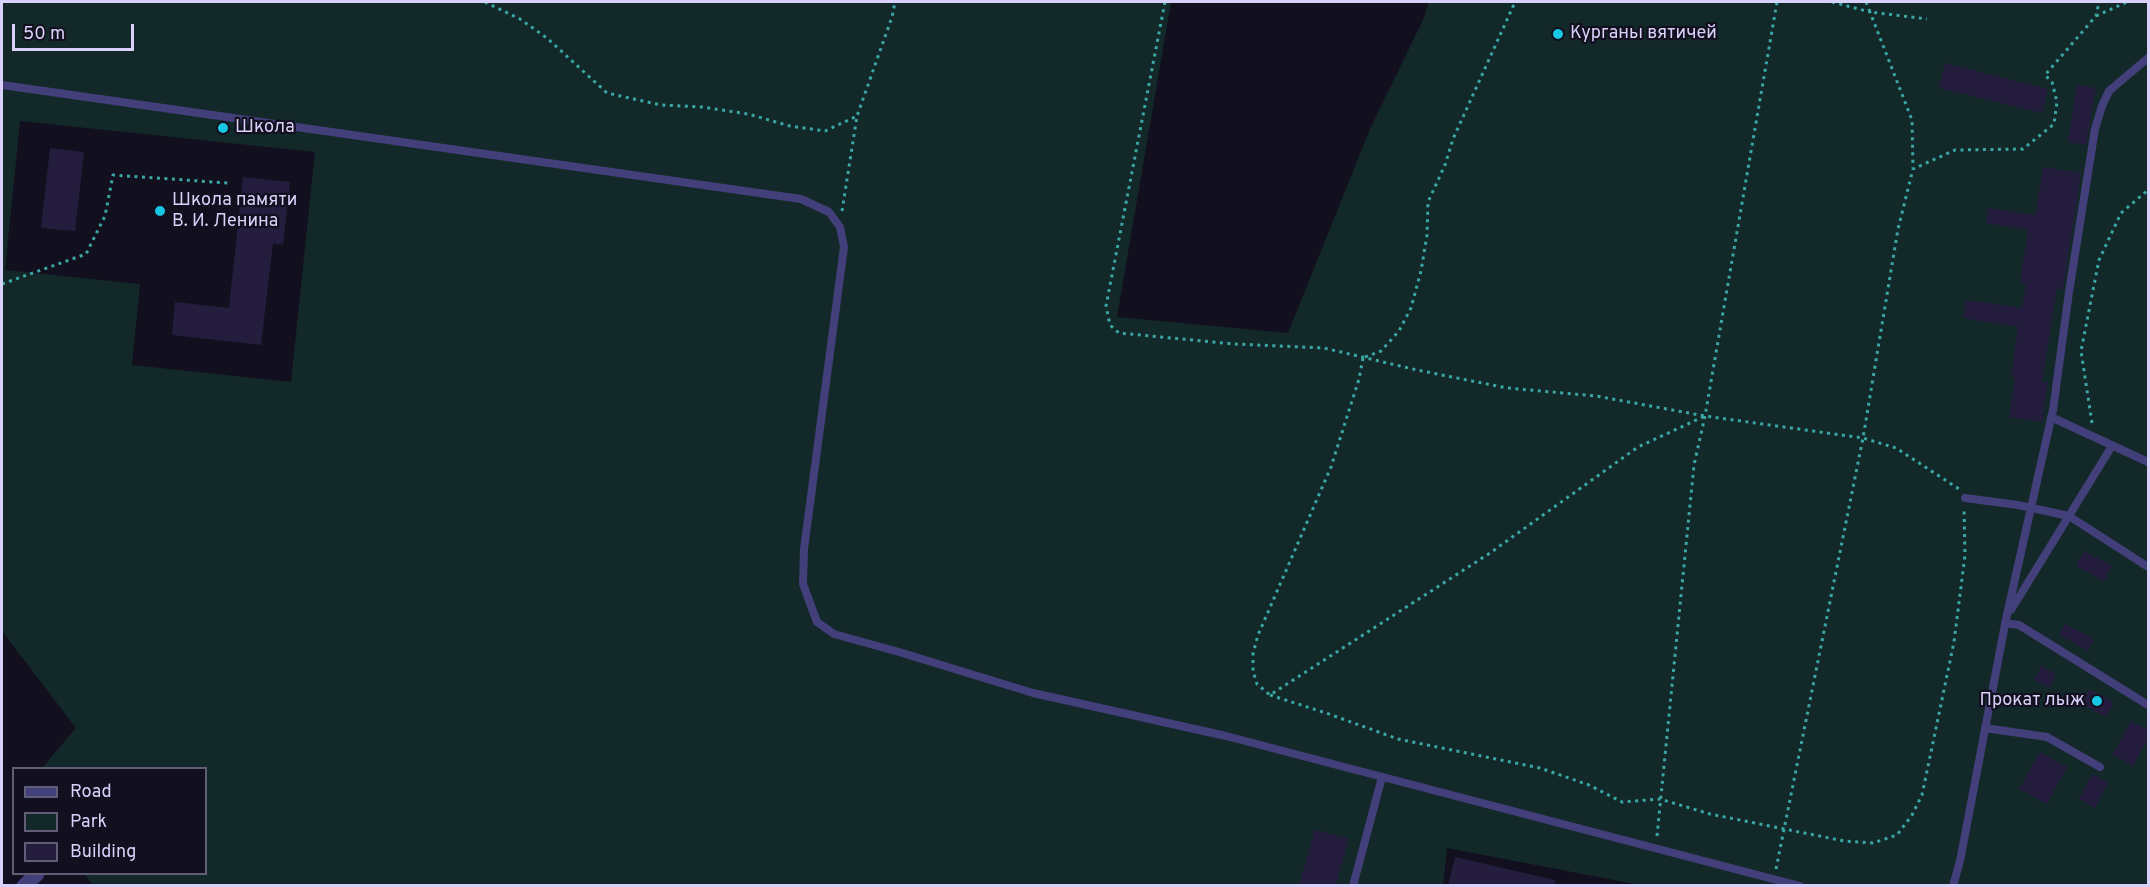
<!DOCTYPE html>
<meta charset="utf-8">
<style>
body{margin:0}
#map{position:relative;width:2150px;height:887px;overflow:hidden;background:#120f1f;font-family:Overpass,sans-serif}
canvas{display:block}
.frame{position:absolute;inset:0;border:3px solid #d8d2fa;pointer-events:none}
.legend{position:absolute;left:12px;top:767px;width:195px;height:108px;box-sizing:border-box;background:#120f1f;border:2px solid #615d77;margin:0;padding:8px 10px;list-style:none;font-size:18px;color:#d8d2fa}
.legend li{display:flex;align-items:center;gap:12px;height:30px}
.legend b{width:30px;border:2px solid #615d77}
.scale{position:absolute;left:12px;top:24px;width:122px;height:27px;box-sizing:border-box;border:3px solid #d8d2fa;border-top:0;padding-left:8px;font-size:18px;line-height:21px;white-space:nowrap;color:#d8d2fa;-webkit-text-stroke:4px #120f1f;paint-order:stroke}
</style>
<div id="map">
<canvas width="2150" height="887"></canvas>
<div class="frame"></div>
<ul class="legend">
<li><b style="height:8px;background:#433f7a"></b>Road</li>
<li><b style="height:16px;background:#132929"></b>Park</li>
<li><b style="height:16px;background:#251d3e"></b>Building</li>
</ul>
<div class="scale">50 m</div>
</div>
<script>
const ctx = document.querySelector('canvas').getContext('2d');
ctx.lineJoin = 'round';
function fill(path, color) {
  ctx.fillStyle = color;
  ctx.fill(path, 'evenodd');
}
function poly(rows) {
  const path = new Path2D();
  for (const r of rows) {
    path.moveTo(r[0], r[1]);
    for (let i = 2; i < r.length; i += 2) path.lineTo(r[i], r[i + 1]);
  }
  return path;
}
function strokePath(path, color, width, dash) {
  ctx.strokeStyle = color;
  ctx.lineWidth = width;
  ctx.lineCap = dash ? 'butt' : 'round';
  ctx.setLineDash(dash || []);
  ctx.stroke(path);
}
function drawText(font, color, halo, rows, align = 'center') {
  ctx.font = font + ' Overpass,sans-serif';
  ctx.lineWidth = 4.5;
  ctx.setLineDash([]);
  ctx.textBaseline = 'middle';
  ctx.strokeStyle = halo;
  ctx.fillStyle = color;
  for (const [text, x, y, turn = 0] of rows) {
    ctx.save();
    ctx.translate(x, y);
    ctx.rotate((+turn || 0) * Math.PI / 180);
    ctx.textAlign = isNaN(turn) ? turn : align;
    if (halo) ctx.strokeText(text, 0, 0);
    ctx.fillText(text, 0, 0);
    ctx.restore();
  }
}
fill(poly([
 [2,2,1171,2,1117,317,1288,333,1370,129,1423,20,1429,2,2148,2,2148,885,1640,885,1447,848,1443,886,93,885,84,874,206,874,206,768,42,768,76,728,2,631],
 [20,121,315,152,291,382,132,365,140,284,5,270]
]), '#132929');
fill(poly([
 [1945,63,2048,89,2042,113,1939,88],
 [2077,85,2096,88,2086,145,2068,142],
 [50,148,84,152,75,231,41,228],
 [2043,167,2081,173,2063,289,2057,289,2042,382,2048,382,2042,422,2009,417,2015,378,2011,377,2018,327,1963,318,1966,300,2022,308,2026,284,2020,282,2028,230,1986,223,1988,208,2035,215],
 [243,177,290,182,283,245,273,243,261,345,172,335,175,302,229,308],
 [2084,551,2112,566,2104,581,2076,566],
 [2065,624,2094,639,2088,651,2059,635],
 [2041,666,2056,674,2049,688,2034,680],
 [2089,689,2114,702,2106,717,2081,704],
 [2131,721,2148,730,2148,738,2133,766,2113,755],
 [2040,752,2067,767,2047,804,2019,789],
 [2092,774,2108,783,2095,808,2079,799],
 [1315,830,1349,839,1336,885,1299,885],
 [1455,857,1555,880,1554,885,1448,885]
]), '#251d3e');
strokePath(poly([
 [485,2,520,19,547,38,607,93,661,105,702,107,748,114,790,126,825,131,857,116],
 [1165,2,1106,306,1110,325,1119,333,1234,344,1324,348,1417,370,1507,388,1596,396,1705,416,1863,438,1896,448,1959,489],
 [1832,2,1870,12,1912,120,1913,168],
 [1866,2,1870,12,1927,19],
 [2096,16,2127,2],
 [842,211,857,116,892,17,895,2],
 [2,284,86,254,105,216,113,175,228,183],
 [1365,357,1381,351,1399,331,1411,308,1421,271,1427,235,1428,202,1445,165,1453,139,1515,2],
 [1363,358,1359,379,1331,467,1258,635,1253,654,1253,671,1257,684,1270,695,1490,553,1638,447,1705,416],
 [2092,423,2081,351,2099,260,2121,213,2148,190],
 [1270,695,1326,713,1398,739,1540,768,1589,785,1622,802,1660,799,1710,814,1844,841,1873,843,1897,835,1912,815,1922,795,1954,642,1965,555,1964,509],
 [1657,836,1694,465,1705,416,1777,2],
 [1776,869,1863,438,1898,229,1913,169,1955,150,2023,149,2054,124,2057,102,2052,82,2045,75,2096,16,2099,2]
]), '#3aa7a4', 3, [3, 4.5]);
strokePath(poly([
 [2,85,801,199,829,212,840,227,844,247,804,549,803,584,817,622,834,634,899,652,1033,693,1226,736,1800,886],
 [2051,417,2148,462],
 [1965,498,2018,505,2069,516,2148,567],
 [2011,610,2112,446],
 [2005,623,2019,625,2148,705],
 [1985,728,2047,737,2100,767],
 [1353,886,1382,777],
 [1953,886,1960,861,2006,619,2053,410,2069,292,2095,129,2102,106,2109,91,2148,58]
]), '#433f7a', 8);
strokePath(poly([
 [24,886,37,874]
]), '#433f7a', 15);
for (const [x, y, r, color] of [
 [1558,34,6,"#17c6e2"],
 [223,128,6,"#17c6e2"],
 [160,211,6,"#17c6e2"],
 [2097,701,6,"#17c6e2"]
]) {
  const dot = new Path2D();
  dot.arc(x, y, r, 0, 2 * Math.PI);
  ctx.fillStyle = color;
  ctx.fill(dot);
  strokePath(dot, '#120f1f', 2);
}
drawText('18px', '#d8d2fa', '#120f1f', [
 ["Курганы вятичей",1570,34],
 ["Школа",235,128],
 ["Школа памяти",172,201],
 ["В. И. Ленина",172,222],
 ["Прокат лыж",2085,701,"right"]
], 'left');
</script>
